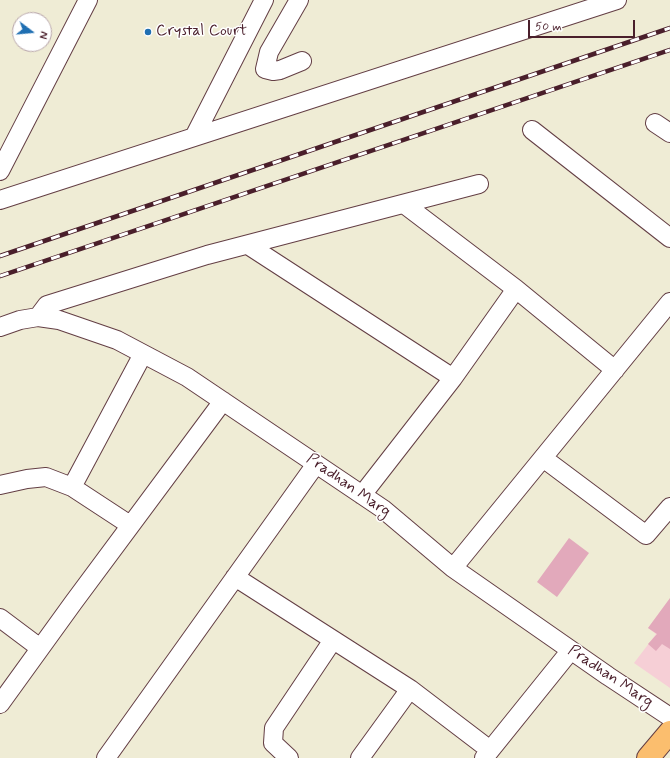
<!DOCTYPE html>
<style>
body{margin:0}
#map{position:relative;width:670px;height:758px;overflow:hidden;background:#efecd5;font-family:Mynerve,sans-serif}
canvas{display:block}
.north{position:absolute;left:12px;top:12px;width:40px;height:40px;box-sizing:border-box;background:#fff;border:1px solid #b7a5aa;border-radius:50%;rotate:106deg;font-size:11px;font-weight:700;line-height:16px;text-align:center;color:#4a1f2b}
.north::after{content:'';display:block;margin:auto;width:14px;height:18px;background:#1f6fb2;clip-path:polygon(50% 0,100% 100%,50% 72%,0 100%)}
.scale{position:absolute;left:528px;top:20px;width:107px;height:18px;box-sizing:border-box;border:2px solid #4a1f2b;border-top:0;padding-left:5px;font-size:12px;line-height:14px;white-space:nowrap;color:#4a1f2b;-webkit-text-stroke:3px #fff;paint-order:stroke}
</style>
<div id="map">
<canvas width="670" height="758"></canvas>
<div class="north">N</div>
<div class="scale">50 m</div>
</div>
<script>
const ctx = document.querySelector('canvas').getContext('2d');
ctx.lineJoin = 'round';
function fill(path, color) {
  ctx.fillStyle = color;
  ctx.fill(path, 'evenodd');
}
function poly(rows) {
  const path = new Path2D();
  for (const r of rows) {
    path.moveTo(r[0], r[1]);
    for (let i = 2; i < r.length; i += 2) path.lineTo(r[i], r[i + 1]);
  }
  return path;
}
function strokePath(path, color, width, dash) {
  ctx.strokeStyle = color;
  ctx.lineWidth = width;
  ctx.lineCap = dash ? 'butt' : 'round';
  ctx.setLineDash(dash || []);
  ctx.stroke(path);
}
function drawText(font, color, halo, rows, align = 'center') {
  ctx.font = font + ' Mynerve,sans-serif';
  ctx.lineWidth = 3;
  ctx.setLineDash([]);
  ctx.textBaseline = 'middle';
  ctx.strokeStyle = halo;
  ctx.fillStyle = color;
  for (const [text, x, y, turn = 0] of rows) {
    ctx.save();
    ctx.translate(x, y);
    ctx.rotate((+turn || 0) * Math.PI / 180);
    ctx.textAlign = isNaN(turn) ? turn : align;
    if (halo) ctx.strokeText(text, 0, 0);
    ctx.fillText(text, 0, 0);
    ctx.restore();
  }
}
fill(poly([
 [670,599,670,688,634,663,656,634,648,628]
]), '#f6cfd6');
fill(poly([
 [569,538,589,553,557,597,537,582],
 [670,598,670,649,662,644,656,651,648,644,657,634,648,628]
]), '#e2a9bb');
const minor = poly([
 [299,0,269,52,265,69,273,71,280,70,302,61],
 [655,123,670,133],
 [532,130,670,238],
 [194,137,264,0],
 [0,171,88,0],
 [0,200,617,0],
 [248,245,453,378],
 [516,289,615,370],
 [38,317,47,305,207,255,479,184],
 [0,327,20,320,38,317,59,320,117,340,187,377,383,509,453,568,608,676,670,717],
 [543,458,646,535,670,507],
 [0,485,27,479,46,477,72,487,130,525],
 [72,487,143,354],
 [362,495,453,378,516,289,404,204],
 [453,568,670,302],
 [235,577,410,689,490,750],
 [0,618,40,648],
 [0,704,73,603,223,401],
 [106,758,316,464],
 [289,758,273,743,274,728,333,640],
 [360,758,410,689],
 [484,758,571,650]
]);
const major = poly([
 [648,758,670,732]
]);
strokePath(minor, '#633e44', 20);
strokePath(major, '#633e44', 24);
strokePath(minor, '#fff', 18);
strokePath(major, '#fbbe6e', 22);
const rail = poly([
 [0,256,670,28],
 [0,276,670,50]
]);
strokePath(rail, '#4a1f2b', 4.5);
strokePath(rail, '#fff', 3, [9]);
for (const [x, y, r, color] of [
 [148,32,4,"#1f6fb2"]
]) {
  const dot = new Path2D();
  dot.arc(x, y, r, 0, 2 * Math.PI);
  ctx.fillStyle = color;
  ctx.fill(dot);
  strokePath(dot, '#fff', 1.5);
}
drawText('16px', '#4a1f2b', '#fff', [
 ["Crystal Court",156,32]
], 'left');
drawText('16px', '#4a1f2b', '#fff', [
 ["Pradhan Marg",348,486,35],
 ["Pradhan Marg",610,677,34]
]);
</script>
